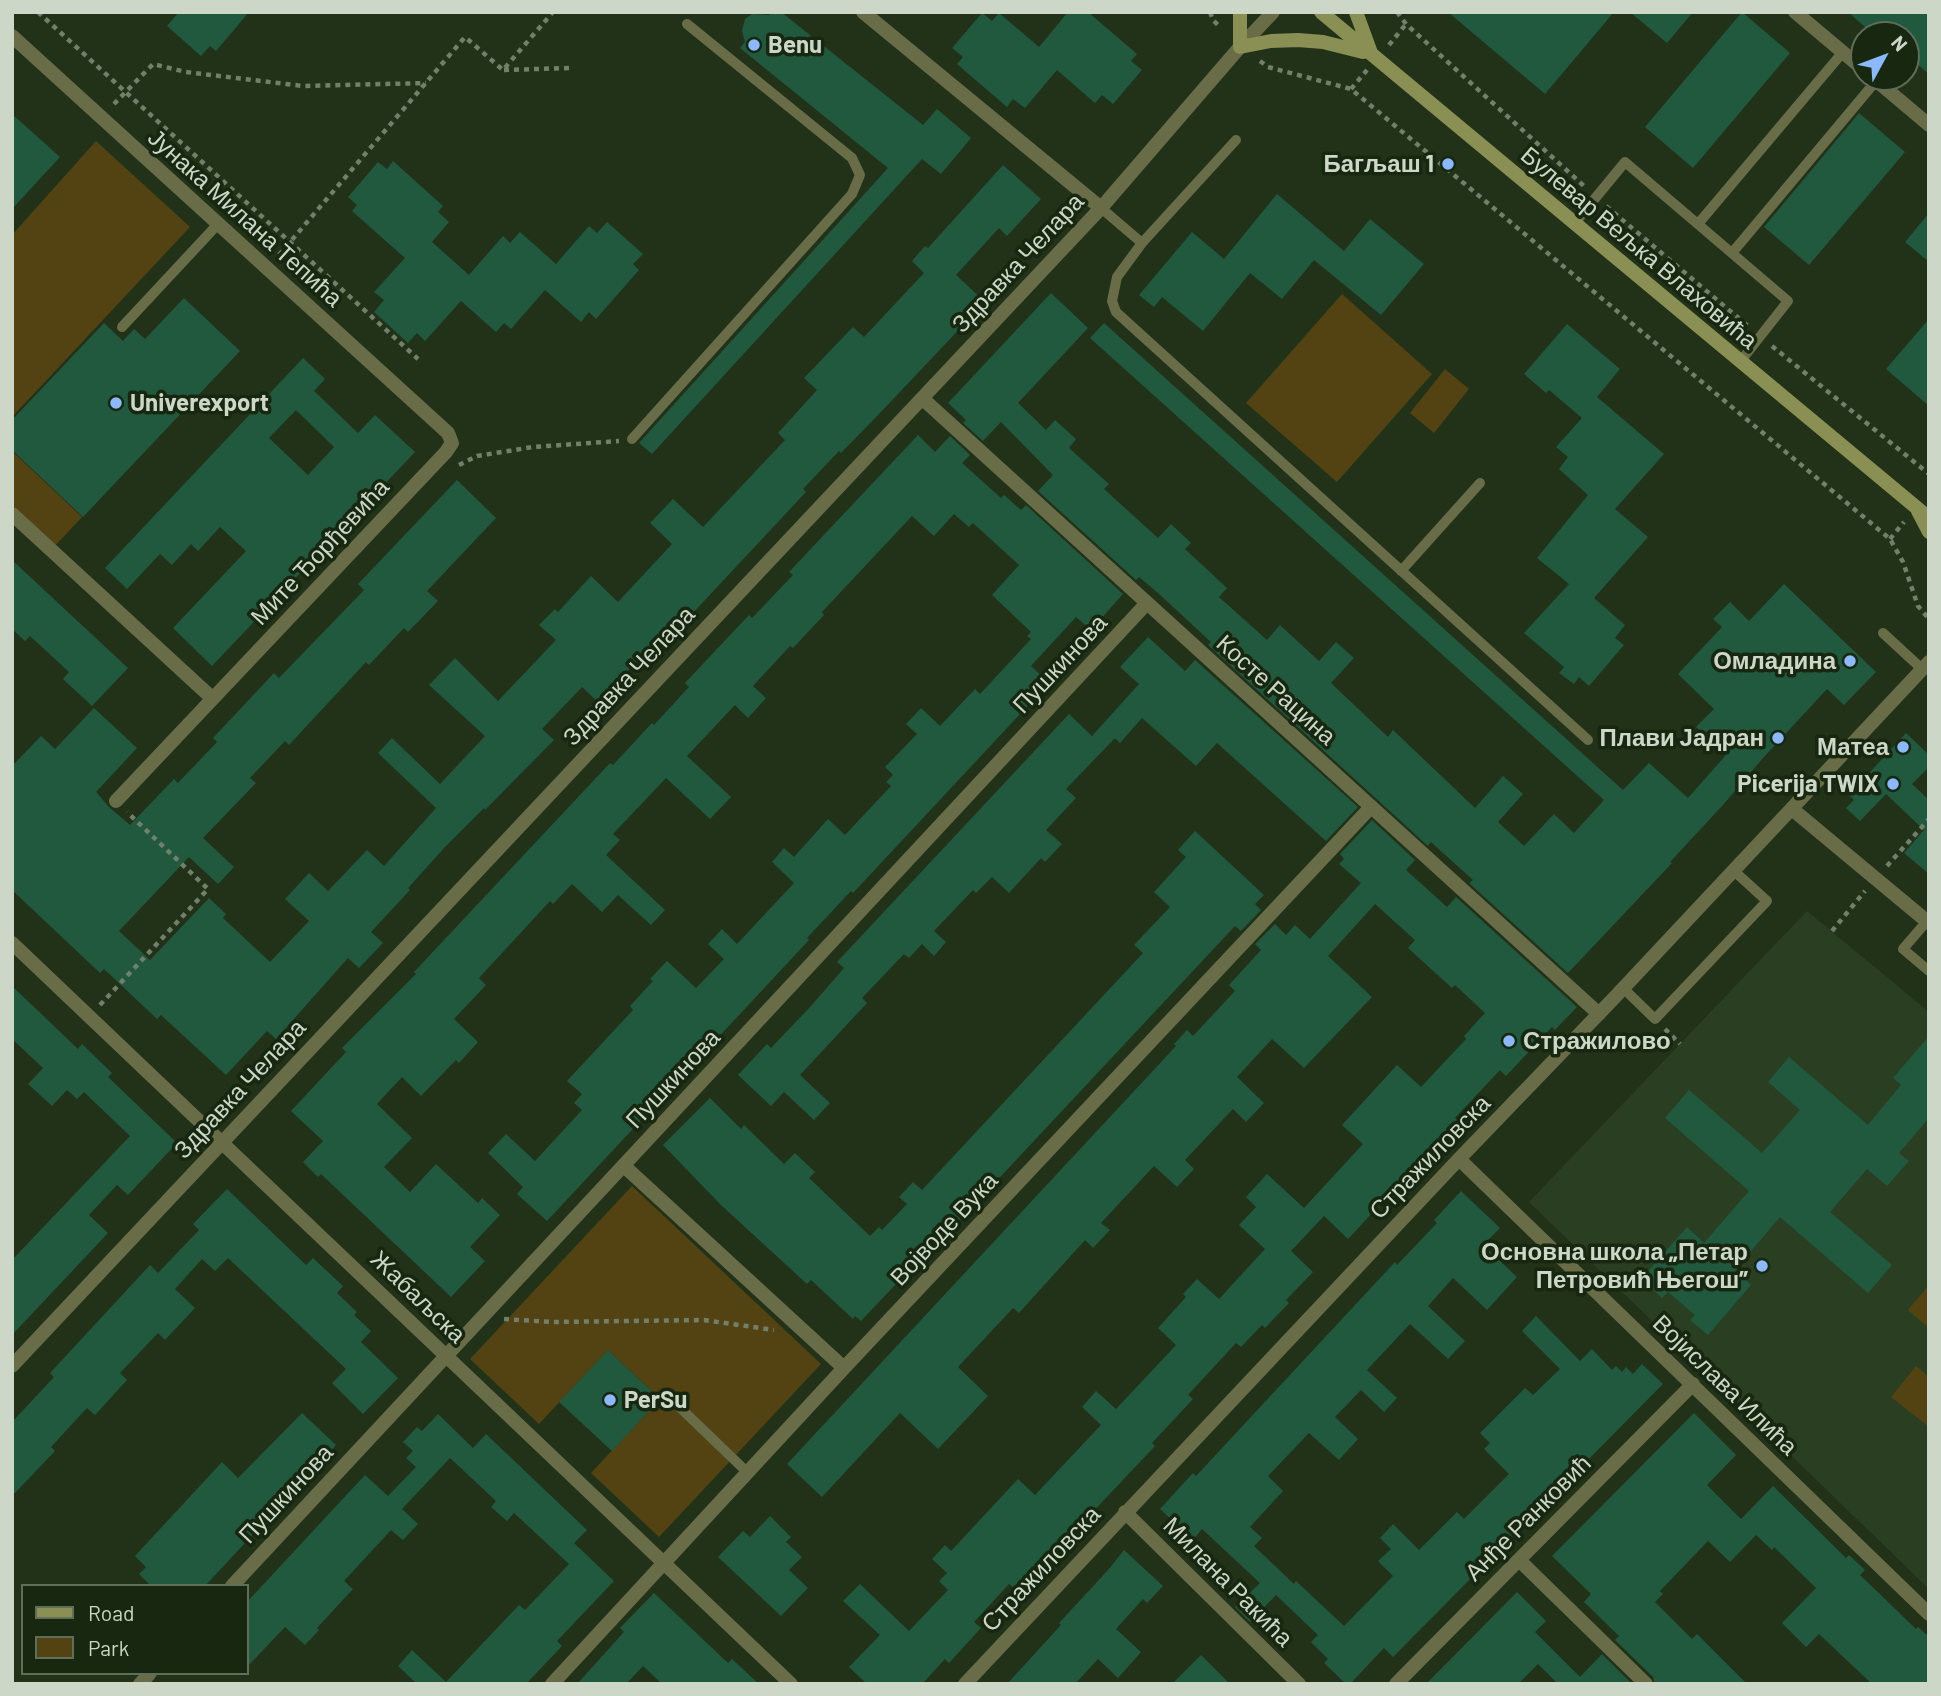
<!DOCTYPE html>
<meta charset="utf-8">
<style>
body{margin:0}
#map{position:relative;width:1941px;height:1696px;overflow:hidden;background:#213219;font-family:Barlow,sans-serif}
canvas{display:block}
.frame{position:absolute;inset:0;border:14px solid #ccd7c8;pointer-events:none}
.legend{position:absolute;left:21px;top:1584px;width:228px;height:91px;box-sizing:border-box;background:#172710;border:2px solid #5f6d5a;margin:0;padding:9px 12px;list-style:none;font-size:21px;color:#ccd7c8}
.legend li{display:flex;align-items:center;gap:14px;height:35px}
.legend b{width:35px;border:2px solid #5f6d5a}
.north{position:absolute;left:1850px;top:21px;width:70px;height:70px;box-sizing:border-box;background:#172710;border:2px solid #5f6d5a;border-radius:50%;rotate:49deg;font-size:19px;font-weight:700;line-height:28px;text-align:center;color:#ccd7c8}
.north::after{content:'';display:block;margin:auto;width:24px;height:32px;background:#8bb9fc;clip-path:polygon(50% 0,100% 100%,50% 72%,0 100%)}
</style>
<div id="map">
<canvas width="1941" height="1696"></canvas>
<div class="frame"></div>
<ul class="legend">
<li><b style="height:9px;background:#8a8f53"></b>Road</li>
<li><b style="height:19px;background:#544312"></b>Park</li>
</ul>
<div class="north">N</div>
</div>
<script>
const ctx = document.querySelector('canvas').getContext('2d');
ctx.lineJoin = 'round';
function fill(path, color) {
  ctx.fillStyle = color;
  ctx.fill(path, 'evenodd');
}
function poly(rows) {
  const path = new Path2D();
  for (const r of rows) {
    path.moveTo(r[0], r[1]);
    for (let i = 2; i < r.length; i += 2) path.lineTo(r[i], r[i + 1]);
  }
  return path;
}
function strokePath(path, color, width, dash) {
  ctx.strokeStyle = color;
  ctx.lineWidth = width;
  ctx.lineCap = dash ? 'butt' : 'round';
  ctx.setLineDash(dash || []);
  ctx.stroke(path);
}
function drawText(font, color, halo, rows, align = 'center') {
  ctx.font = font + ' Barlow,sans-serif';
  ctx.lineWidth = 7;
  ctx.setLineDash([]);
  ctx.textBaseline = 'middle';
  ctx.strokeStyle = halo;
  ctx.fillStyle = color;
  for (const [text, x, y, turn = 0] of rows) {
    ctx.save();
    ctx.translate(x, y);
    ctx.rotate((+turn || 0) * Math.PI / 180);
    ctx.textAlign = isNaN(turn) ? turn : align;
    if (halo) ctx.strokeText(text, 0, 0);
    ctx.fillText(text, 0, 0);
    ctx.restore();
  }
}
fill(poly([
 [1807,911,1929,1012,1929,1589,1529,1202]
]), '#2a3e21');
fill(poly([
 [96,141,190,227,12,417,12,235],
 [1342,294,1432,374,1337,482,1246,403],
 [1445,369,1469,389,1434,433,1410,413],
 [12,451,82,517,53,548,12,508],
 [632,1186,821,1364,659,1537,591,1473,660,1399,608,1350,539,1424,470,1359],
 [1929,1285,1929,1328,1908,1310],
 [1916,1366,1929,1377,1929,1427,1891,1397]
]), '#544312');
fill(poly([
 [179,12,249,12,216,51,210,46,201,56,167,26],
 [771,12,781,12,923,125,937,109,971,138,941,174,922,159,652,454,639,443,888,168,740,48,745,42,742,31,745,19,752,14,769,15],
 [1068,12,1088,12,1137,54,1131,61,1142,70,1113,104,1102,95,1095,103,1057,70,1025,108,1013,99,1007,107,957,64,963,57,952,48,982,13,992,21,999,13,1039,47],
 [1448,12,1614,12,1545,94],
 [1630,12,1693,12,1667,43],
 [1742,12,1790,53,1693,168,1645,127],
 [1848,12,1929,12,1929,74,1906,55,1906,35,1874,35],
 [1859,113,1905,152,1809,265,1764,227],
 [12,114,60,157,12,209],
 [393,161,443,206,438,212,449,222,432,242,469,275,503,236,510,243,520,232,556,264,589,226,597,233,607,222,643,254,633,264,639,270,596,319,589,312,581,322,545,290,511,329,504,323,496,332,461,301,425,341,417,333,408,343,374,312,384,300,374,292,405,258,352,211,357,205,348,197,378,162,387,169],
 [1003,165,1041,199,1007,236,999,228,956,275,985,302,879,414,841,453,839,451,803,489,806,492,677,630,671,625,625,674,627,677,601,705,582,687,542,729,554,740,485,810,484,808,445,847,408,888,410,890,371,932,383,943,359,968,348,958,276,1039,267,1031,226,1075,161,1015,157,1019,104,969,100,973,12,890,12,766,41,736,55,749,94,708,137,748,96,792,109,807,130,825,174,779,178,783,217,742,213,738,274,673,279,678,364,590,358,584,457,480,496,518,427,591,438,601,408,632,404,628,369,665,366,662,289,745,285,741,250,778,256,783,203,838,234,867,218,884,189,857,119,931,150,960,209,898,226,914,223,918,270,962,309,921,285,899,309,873,328,891,367,850,384,866,436,808,378,753,392,738,440,784,485,736,429,685,455,658,498,701,556,640,539,625,555,609,558,612,591,576,618,602,672,544,650,523,673,499,703,527,785,440,778,433,817,390,804,378,853,327,864,337,924,273,912,261,925,246,928,248],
 [1277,194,1344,251,1370,219,1424,264,1381,315,1314,260,1282,299,1250,273,1203,331,1162,297,1154,307,1139,295,1192,232,1224,259],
 [1929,213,1929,262,1905,242],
 [1051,293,1088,328,1018,403,1046,430,1055,420,1076,439,1069,448,1109,484,1104,489,1158,538,1171,524,1191,543,1185,549,1227,588,1219,597,1267,640,1280,625,1319,661,1336,642,1354,658,1331,683,1388,737,1393,730,1475,808,1503,776,1523,794,1498,822,1524,846,1554,814,1574,833,1604,800,1090,338,1104,323,1623,790,1649,763,1688,798,1726,755,1696,727,1714,709,1678,674,1722,627,1713,619,1730,602,1749,621,1784,584,1876,672,1844,705,1827,689,1763,758,1723,805,1670,862,1672,863,1568,973,1469,883,1473,880,1431,842,1428,846,1208,645,1211,642,1158,593,1139,577,1136,580,1038,491,1053,475,1001,422,983,441,963,423,966,420,948,403],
 [184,298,240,351,83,517,12,450,12,420,104,323,123,341,134,329,145,339],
 [1929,319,1929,406,1886,369],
 [1567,324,1620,369,1597,397,1664,454,1615,509,1648,537,1594,598,1625,625,1615,638,1624,645,1589,686,1579,677,1574,684,1559,673,1564,667,1524,633,1569,584,1537,558,1588,495,1559,469,1568,457,1556,447,1582,418,1549,390,1546,393,1524,374],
 [303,358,325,379,314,391,358,433,375,415,415,452,212,666,173,628,246,551,220,527,198,551,191,544,172,565,160,554,127,589,105,568],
 [296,410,334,447,308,475,269,438],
 [918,435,935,452,950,436,970,455,962,463,1001,498,1004,495,1021,510,1026,505,1123,594,1091,630,1076,617,1031,666,1049,683,853,893,851,891,807,938,809,940,547,1221,517,1194,523,1187,488,1153,506,1134,535,1161,582,1110,574,1103,582,1094,567,1081,633,1010,630,1006,653,981,650,979,667,961,696,988,724,959,708,944,722,929,737,944,794,883,772,862,784,848,794,857,828,819,845,835,891,786,886,782,893,775,885,767,917,734,906,724,921,708,940,726,975,689,980,694,1031,639,1027,636,1031,632,992,595,1019,565,973,523,969,527,954,514,934,536,912,516,822,612,824,615,793,648,790,646,753,686,766,698,748,718,735,705,687,756,731,797,710,819,666,778,613,834,620,840,606,855,665,910,651,925,618,895,602,912,572,884,553,904,550,901,479,978,486,985,454,1019,478,1042,459,1063,456,1060,421,1096,402,1077,377,1104,412,1138,384,1167,410,1192,436,1164,478,1203,482,1198,500,1215,470,1247,485,1261,451,1297,321,1174,318,1177,303,1162,323,1141,291,1111,346,1052,342,1048,416,974,414,972,610,763,613,765,652,723,654,725,689,687,685,683,749,615,752,618,793,575,789,572],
 [12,560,128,668,92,706,63,679,69,672,30,636,25,641,12,629],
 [1148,637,1185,671,1195,660,1358,807,1326,841,1217,743,1196,766,1142,718,1120,743,1115,738,1066,789,1076,798,1046,830,1062,844,1045,862,1041,858,1009,893,992,877,976,893,973,890,934,931,946,942,934,956,922,944,909,958,904,954,862,998,867,1003,800,1075,830,1103,814,1120,784,1092,771,1106,738,1075,767,1044,771,1048,811,1006,844,968,837,962,1069,714,1092,736,1139,684,1120,667],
 [1906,733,1929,755,1929,767,1912,784,1929,800,1929,874,1904,853,1924,830,1886,794,1860,821,1846,808,1854,800,1849,795],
 [1372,820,1415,860,1406,870,1447,907,1456,897,1577,1007,1555,1030,1552,1027,1506,1076,1500,1070,1455,1118,1458,1121,1348,1239,1324,1216,1291,1251,1313,1272,1286,1300,1289,1303,1265,1328,1262,1325,1241,1347,1236,1343,1188,1395,1193,1399,1152,1443,1155,1446,1053,1554,1049,1550,1014,1588,1009,1584,974,1622,981,1628,949,1663,945,1659,922,1684,867,1684,849,1667,880,1635,843,1601,860,1584,909,1631,948,1590,939,1581,947,1573,932,1559,945,1545,951,1551,1018,1479,1035,1495,1101,1425,1082,1407,1096,1391,1116,1409,1176,1345,1158,1328,1186,1297,1183,1294,1197,1279,1219,1299,1265,1249,1239,1225,1256,1207,1246,1197,1267,1174,1304,1208,1363,1144,1342,1125,1397,1065,1421,1087,1466,1039,1464,1036,1485,1013,1455,985,1452,988,1408,948,1415,940,1375,904,1328,956,1372,997,1304,1068,1272,1039,1237,1077,1264,1103,1246,1122,1233,1109,1185,1160,1194,1169,1177,1187,1154,1166,1101,1223,1110,1230,1093,1248,1085,1240,1019,1313,1013,1308,958,1367,988,1396,938,1449,900,1413,822,1497,787,1464,1176,1046,1174,1044,1187,1030,1193,1036,1235,991,1229,985,1261,950,1255,944,1275,924,1286,935,1295,925,1310,939,1340,906,1361,883,1339,864,1344,859,1340,854],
 [1195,831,1264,895,1255,904,1261,910,1241,931,1235,926,931,1251,929,1249,861,1321,855,1316,853,1319,811,1280,807,1284,721,1205,663,1145,710,1098,741,1129,744,1125,784,1164,795,1153,815,1172,809,1178,870,1236,879,1227,882,1230,907,1204,899,1197,913,1182,922,1190,1143,953,1134,945,1170,907,1154,892,1186,857,1178,850],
 [12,986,78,1049,82,1044,112,1073,108,1077,177,1143,128,1195,117,1185,89,1215,108,1233,12,1335,12,1260,130,1136,84,1092,77,1099,67,1090,52,1106,28,1084,43,1068,12,1039],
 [1929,1036,1929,1118,1899,1153,1909,1161,1887,1186,1867,1169,1830,1212,1892,1265,1868,1293,1780,1217,1735,1270,1751,1285,1708,1335,1690,1320,1695,1315,1668,1292,1662,1298,1641,1279,1687,1227,1704,1243,1749,1191,1665,1118,1689,1090,1762,1153,1800,1110,1768,1082,1789,1057,1868,1125,1901,1085,1893,1078],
 [227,1189,306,1265,313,1258,343,1286,337,1293,357,1312,354,1315,371,1331,361,1342,398,1378,363,1414,332,1383,346,1369,228,1258,215,1271,202,1259,175,1289,195,1308,165,1340,158,1333,120,1373,127,1380,95,1415,87,1408,51,1447,55,1451,12,1496,12,1422,54,1377,50,1373,150,1265,158,1273,199,1230,193,1224],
 [1461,1191,1500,1228,1483,1245,1517,1277,1487,1310,1453,1278,1428,1306,1465,1341,1448,1359,1410,1324,1367,1370,1397,1398,1384,1412,1361,1390,1335,1417,1358,1439,1339,1460,1309,1433,1268,1476,1283,1491,1250,1527,1262,1538,1254,1546,1294,1584,1296,1581,1344,1626,1393,1576,1378,1561,1391,1549,1380,1538,1393,1524,1419,1550,1457,1512,1464,1519,1509,1474,1484,1449,1490,1443,1480,1433,1525,1388,1533,1395,1560,1369,1522,1331,1536,1316,1580,1361,1592,1349,1612,1370,1616,1366,1622,1372,1626,1367,1633,1374,1642,1364,1663,1384,1393,1657,1384,1648,1350,1684,1346,1684,1324,1663,1328,1659,1311,1642,1318,1635,1276,1595,1250,1622,1235,1607,1260,1583,1202,1529,1193,1540,1160,1509,1193,1473,1196,1476,1395,1262,1397,1265,1437,1223,1434,1220],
 [608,1350,660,1399,612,1451,559,1402],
 [302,1413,336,1445,205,1586,151,1586,139,1574,146,1567,135,1556,222,1462,238,1478],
 [1694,1413,1736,1455,1707,1485,1741,1519,1773,1486,1846,1558,1849,1555,1865,1570,1860,1575,1916,1629,1918,1627,1929,1637,1929,1684,1872,1684,1819,1634,1806,1647,1782,1623,1816,1588,1774,1547,1772,1550,1756,1535,1730,1562,1708,1541,1660,1591,1663,1594,1655,1602,1692,1639,1697,1634,1747,1684,1655,1684,1653,1677,1615,1640,1619,1636,1584,1602,1591,1594,1552,1556],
 [438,1414,473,1448,486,1434,587,1530,574,1543,614,1581,557,1641,562,1646,526,1684,417,1684,398,1666,412,1650,446,1682,519,1605,525,1610,569,1564,514,1513,507,1521,491,1507,496,1501,450,1458,402,1509,418,1524,403,1540,391,1530,344,1581,353,1589,317,1628,319,1630,305,1645,285,1627,247,1667,247,1602,365,1475,388,1496,416,1467,406,1458,413,1451,403,1442,417,1427,422,1431],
 [770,1516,791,1537,786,1542,802,1557,789,1570,808,1588,781,1616,718,1557,743,1531,750,1537],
 [1124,1550,1163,1586,1147,1603,1143,1599,1116,1629,1141,1652,1118,1678,1098,1659,1075,1684,1007,1684,1061,1625,1059,1623,1109,1569],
 [1517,1592,1546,1621,1535,1632,1580,1677,1602,1654,1632,1684,1558,1684,1538,1664,1518,1684,1426,1684],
 [654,1593,728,1663,732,1659,759,1684,662,1684,643,1666,626,1684,577,1684,624,1632,620,1628],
 [1201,1655,1230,1684,1172,1684]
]), '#21593f');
strokePath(poly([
 [38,12,418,359],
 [1210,12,1213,20,1221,28],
 [1397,12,1406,24,1584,186],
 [1389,45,1406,24],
 [1260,61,1268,67,1351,89,1890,539,1903,562,1918,606,1929,619],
 [504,70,569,68],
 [1351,89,1367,70],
 [114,104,153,64,186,72,303,86,426,83],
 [1606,206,1749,327],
 [279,255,465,37,503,70,553,12],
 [1772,346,1929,474],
 [459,465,477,456,533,447,619,441],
 [1890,539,1904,522],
 [1887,866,1929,819],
 [1832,931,1865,891],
 [100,1005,208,889,127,812],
 [1665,1029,1680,1044],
 [504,1319,552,1322,704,1320,774,1330]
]), '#717f6b', 4.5, [5, 5]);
strokePath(poly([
 [1236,140,1142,243,1117,277,1112,301,1116,312,1588,740],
 [1101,208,1142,243],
 [1574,224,1625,162,1788,301,1740,362],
 [1698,224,1843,52],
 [1732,253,1876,81],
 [122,327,218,224],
 [632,439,852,194,860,175,852,158,687,24],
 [1401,571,1480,483],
 [1883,633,1922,669],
 [1927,921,1903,949,1929,971],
 [1623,988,1655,1019,1767,901,1733,870],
 [669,1397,748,1473]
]), '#686c47', 10);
strokePath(poly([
 [863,12,1101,208],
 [1795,12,1864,70],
 [12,36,448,433,452,443,446,452,116,801],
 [1872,77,1929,125],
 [923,399,1599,1014],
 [12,514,212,698],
 [1792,809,1929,923],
 [12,943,791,1684],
 [1459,1159,1929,1614],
 [624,1166,844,1368],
 [12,1366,1101,208,1240,47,1273,12],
 [1125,1512,1299,1684],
 [1519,1560,1646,1684],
 [232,1586,1147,603],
 [140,1684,150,1673],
 [552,1684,844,1368,1371,807],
 [965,1684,1459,1159,1615,997,1929,662],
 [1396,1684,1693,1384]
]), '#686c47', 14);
strokePath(poly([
 [1240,12,1240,47,1271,41,1298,40,1323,42,1363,52],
 [1321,12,1929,518],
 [1356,12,1371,53],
 [1918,511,1929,532]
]), '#8a8f53', 14);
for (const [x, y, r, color] of [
 [754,45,7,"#8bb9fc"],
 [1448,164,7,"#8bb9fc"],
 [116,403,7,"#8bb9fc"],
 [1850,661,7,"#8bb9fc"],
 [1778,738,7,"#8bb9fc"],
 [1903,747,7,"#8bb9fc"],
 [1893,784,7,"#8bb9fc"],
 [1509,1041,7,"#8bb9fc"],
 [1762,1266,7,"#8bb9fc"],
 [610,1400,7,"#8bb9fc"]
]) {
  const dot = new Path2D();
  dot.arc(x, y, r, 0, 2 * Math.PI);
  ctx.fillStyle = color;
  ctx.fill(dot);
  strokePath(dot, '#172710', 2.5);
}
drawText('bold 24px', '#ccd7c8', '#172710', [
 ["Benu",768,45,"left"],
 ["Багљаш 1",1434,164],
 ["Univerexport",130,403,"left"],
 ["Омладина",1836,661],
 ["Плави Јадран",1764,738],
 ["Матеа",1889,747],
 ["Picerija TWIX",1879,784],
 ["Стражилово",1523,1041,"left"],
 ["Основна школа „Петар",1748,1252],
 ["Петровић Његош”",1748,1280],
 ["PerSu",624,1400,"left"]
], 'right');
drawText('24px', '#ccd7c8', '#172710', [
 ["Јунака Милана Тепића",245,218,42],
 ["Булевар Вељка Влаховића",1639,248,40],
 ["Здравка Челара",1018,263,-47],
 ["Мите Ђорђевића",320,552,-47],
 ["Пушкинова",1060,664,-47],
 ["Здравка Челара",629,676,-47],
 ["Косте Рацина",1276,690,42],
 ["Пушкинова",673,1079,-47],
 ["Здравка Челара",240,1089,-47],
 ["Стражиловска",1430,1157,-46],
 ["Војводе Вука",944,1229,-47],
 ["Жабаљска",418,1297,44],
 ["Војислава Илића",1725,1385,44],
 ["Пушкинова",286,1494,-47],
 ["Анђе Ранковић",1528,1518,-45],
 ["Стражиловска",1041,1569,-47],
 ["Милана Ракића",1228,1582,45]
]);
</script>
